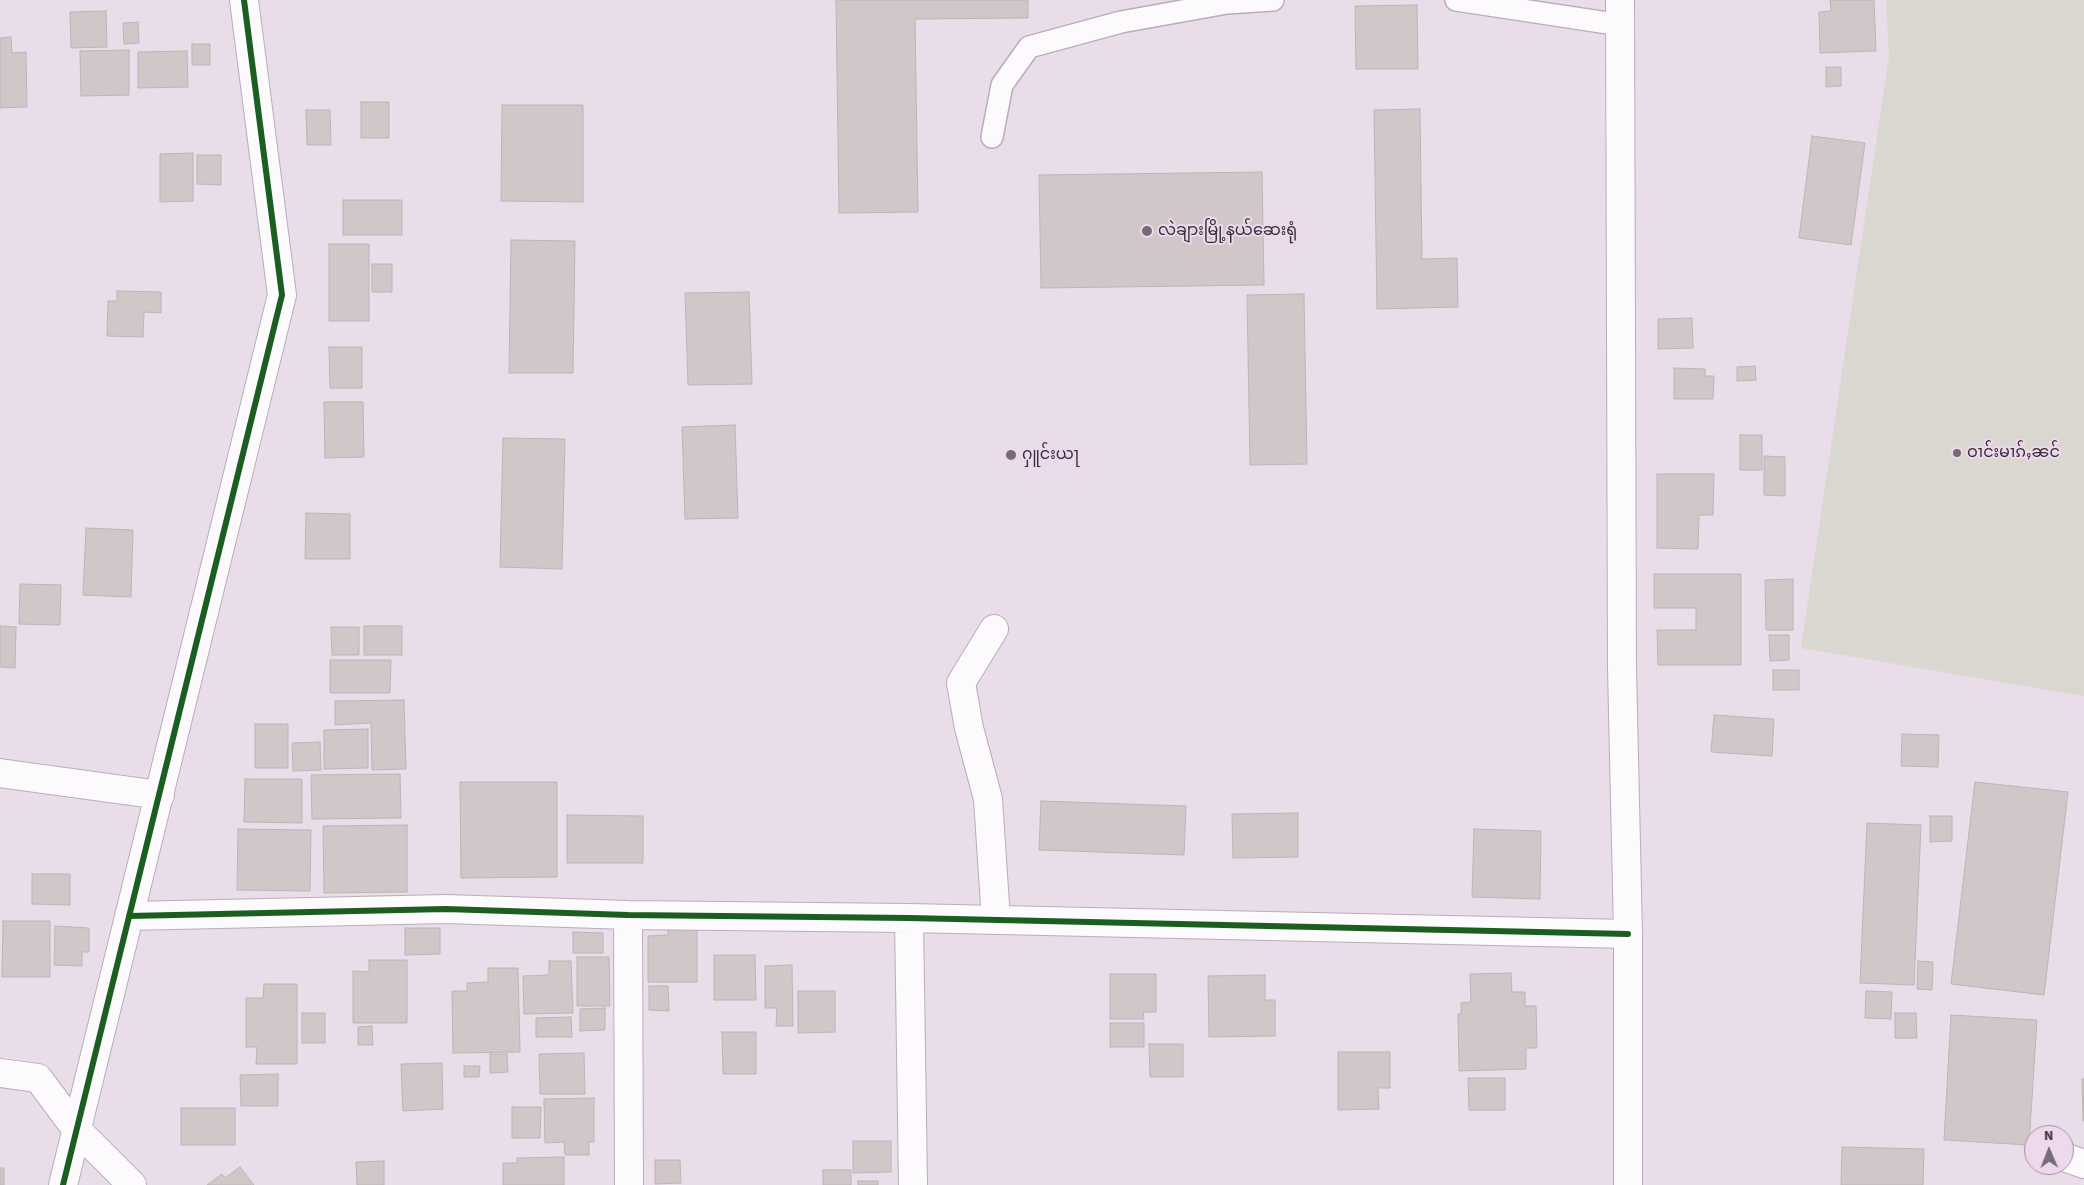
<!DOCTYPE html>
<meta charset="utf-8">
<style>
body{margin:0}
#map{position:relative;width:2084px;height:1185px;overflow:hidden;background:#e9dde9;font-family:"Source Sans 3",sans-serif}
canvas{display:block}
.north{position:absolute;left:2024px;top:1125px;width:50px;height:50px;box-sizing:border-box;background:#eed8ee;border:1px solid #a594a5;border-radius:50%;rotate:359deg;font-size:14px;font-weight:700;line-height:20px;text-align:center;color:#372f37}
.north::after{content:'';display:block;margin:auto;width:18px;height:22px;background:#756c75;clip-path:polygon(50% 0,100% 100%,50% 72%,0 100%)}
</style>
<div id="map">
<canvas width="2084" height="1185"></canvas>
<div class="north">N</div>
</div>
<script>
const ctx = document.querySelector('canvas').getContext('2d');
ctx.lineJoin = 'round';
function fill(path, color) {
  ctx.fillStyle = color;
  ctx.fill(path, 'evenodd');
}
function poly(rows) {
  const path = new Path2D();
  for (const r of rows) {
    path.moveTo(r[0], r[1]);
    for (let i = 2; i < r.length; i += 2) path.lineTo(r[i], r[i + 1]);
  }
  return path;
}
function strokePath(path, color, width, dash) {
  ctx.strokeStyle = color;
  ctx.lineWidth = width;
  ctx.lineCap = dash ? 'butt' : 'round';
  ctx.setLineDash(dash || []);
  ctx.stroke(path);
}
function drawText(font, color, halo, rows, align = 'center') {
  ctx.font = font + ' "Source Sans 3","Noto Sans Myanmar",sans-serif';
  ctx.lineWidth = 4;
  ctx.setLineDash([]);
  ctx.textBaseline = 'middle';
  ctx.strokeStyle = halo;
  ctx.fillStyle = color;
  for (const [text, x, y, turn = 0] of rows) {
    ctx.save();
    ctx.translate(x, y);
    ctx.rotate((+turn || 0) * Math.PI / 180);
    ctx.textAlign = isNaN(turn) ? turn : align;
    if (halo) ctx.strokeText(text, 0, 0);
    ctx.fillText(text, 0, 0);
    ctx.restore();
  }
}
fill(poly([
 [1886,0,2084,0,2084,696,1801,648,1889,56]
]), '#dad6d0');
const building = poly([
 [836,0,1028,0,1028,18,915,19,918,212,839,213,836,0],
 [1830,0,1874,0,1876,51,1820,53,1819,12,1831,11,1830,0],
 [1417,5,1418,69,1356,69,1355,6,1417,5],
 [106,11,107,47,71,48,70,12,106,11],
 [138,22,139,43,124,44,123,23,138,22],
 [11,37,12,53,26,52,27,107,0,108,0,38,11,37],
 [192,44,210,44,210,65,192,65,192,44],
 [129,50,129,95,81,96,80,51,129,50],
 [187,51,188,87,138,88,138,52,187,51],
 [1826,67,1841,67,1841,86,1826,87,1826,67],
 [361,102,389,102,389,138,361,138,361,102],
 [502,105,583,105,583,202,501,201,502,105],
 [1420,109,1422,259,1457,258,1458,307,1377,309,1374,110,1420,109],
 [306,110,330,110,331,145,307,145,306,110],
 [1812,136,1865,143,1851,245,1799,238,1812,136],
 [193,153,193,201,160,202,160,154,193,153],
 [197,155,221,155,221,185,197,184,197,155],
 [1262,172,1264,285,1041,288,1039,175,1262,172],
 [343,200,402,200,402,235,343,235,343,200],
 [511,240,575,241,573,373,509,373,511,240],
 [329,244,369,244,369,321,329,321,329,244],
 [372,264,392,264,392,292,372,292,372,264],
 [117,291,161,292,161,313,144,312,143,337,107,336,108,301,117,301,117,291],
 [749,292,752,384,688,385,685,293,749,292],
 [1304,294,1307,464,1250,465,1247,295,1304,294],
 [1692,318,1693,348,1658,349,1658,319,1692,318],
 [329,347,362,347,362,388,330,388,329,347],
 [1755,366,1756,380,1737,381,1737,367,1755,366],
 [1674,368,1705,369,1705,376,1714,376,1713,399,1674,399,1674,368],
 [324,402,363,402,364,457,325,458,324,402],
 [735,425,738,518,685,519,682,427,735,425],
 [1740,435,1762,435,1762,470,1740,470,1740,435],
 [503,438,565,439,562,569,500,567,503,438],
 [1764,456,1785,457,1785,496,1764,495,1764,456],
 [1657,474,1714,474,1713,515,1699,515,1698,549,1657,548,1657,474],
 [306,513,350,514,350,559,305,559,306,513],
 [86,528,133,530,131,597,83,595,86,528],
 [1654,574,1741,574,1741,665,1658,665,1657,630,1696,630,1696,608,1654,608,1654,574],
 [1793,579,1793,630,1766,630,1765,580,1793,579],
 [20,584,61,585,60,625,19,624,20,584],
 [0,626,16,627,15,668,0,667,0,626],
 [364,626,402,626,402,655,364,655,364,626],
 [331,627,359,627,359,655,332,655,331,627],
 [1769,635,1789,635,1789,660,1770,661,1769,635],
 [330,660,391,660,390,693,330,693,330,660],
 [1773,670,1799,670,1799,690,1773,690,1773,670],
 [404,700,406,769,372,770,371,723,335,725,335,701,404,700],
 [1714,715,1774,719,1772,756,1711,752,1714,715],
 [255,724,288,724,288,768,255,768,255,724],
 [368,729,368,768,324,769,324,730,368,729],
 [1902,734,1939,735,1938,767,1901,766,1902,734],
 [320,742,321,770,293,771,292,743,320,742],
 [400,774,401,818,312,819,311,775,400,774],
 [245,779,302,779,302,823,244,822,245,779],
 [460,782,557,782,557,877,461,878,460,782],
 [1975,782,2068,792,2044,995,1951,984,1975,782],
 [1041,801,1186,806,1184,855,1039,850,1041,801],
 [1298,813,1298,857,1233,858,1232,814,1298,813],
 [567,815,643,816,643,863,567,863,567,815],
 [1930,816,1952,816,1952,841,1930,842,1930,816],
 [1867,823,1921,825,1914,985,1860,983,1867,823],
 [407,825,407,892,324,893,323,826,407,825],
 [238,829,311,830,310,891,237,890,238,829],
 [1474,829,1541,831,1540,899,1472,897,1474,829],
 [32,874,70,874,70,905,32,904,32,874],
 [3,921,50,921,50,977,2,977,3,921],
 [55,926,89,928,89,952,82,952,82,966,54,965,55,926],
 [697,927,697,982,648,982,648,936,668,935,668,928,697,927],
 [405,928,440,928,440,954,405,955,405,928],
 [573,932,603,933,603,953,573,953,573,932],
 [714,955,755,955,756,1000,714,1000,714,955],
 [577,957,609,957,610,1006,577,1006,577,957],
 [369,960,407,960,407,1023,353,1023,353,971,369,972,369,960],
 [549,961,571,961,573,1013,524,1014,523,976,549,975,549,961],
 [1918,961,1933,962,1932,990,1917,989,1918,961],
 [792,965,793,1026,776,1026,777,1008,765,1008,765,966,792,965],
 [488,968,518,968,520,1052,453,1053,452,991,467,991,467,983,488,982,488,968],
 [1511,973,1512,992,1525,992,1525,1006,1536,1006,1537,1048,1526,1048,1526,1069,1459,1071,1458,1014,1461,1014,1461,1003,1471,1002,1470,974,1511,973],
 [1110,974,1156,974,1156,1012,1143,1012,1144,1019,1110,1019,1110,974],
 [1265,975,1265,1000,1275,1000,1275,1036,1209,1037,1208,976,1265,975],
 [264,984,297,984,297,1064,256,1064,257,1047,246,1047,246,998,263,998,264,984],
 [649,986,668,986,669,1011,649,1010,649,986],
 [798,991,835,991,835,1032,798,1033,798,991],
 [1866,991,1892,992,1891,1019,1865,1018,1866,991],
 [605,1008,605,1030,580,1031,580,1009,605,1008],
 [302,1013,325,1013,325,1043,302,1043,302,1013],
 [1895,1013,1916,1013,1917,1038,1895,1038,1895,1013],
 [1951,1015,2037,1020,2029,1145,1944,1140,1951,1015],
 [571,1017,572,1037,536,1037,536,1018,571,1017],
 [1110,1023,1144,1023,1144,1047,1110,1047,1110,1023],
 [372,1026,373,1045,358,1045,358,1027,372,1026],
 [722,1032,756,1032,756,1074,723,1074,722,1032],
 [1149,1044,1183,1044,1183,1077,1150,1077,1149,1044],
 [1338,1052,1390,1052,1390,1088,1378,1088,1379,1109,1338,1110,1338,1052],
 [584,1053,585,1094,540,1094,539,1054,584,1053],
 [490,1054,507,1054,508,1072,490,1073,490,1054],
 [442,1063,443,1109,403,1111,401,1064,442,1063],
 [464,1066,480,1066,479,1077,464,1077,464,1066],
 [278,1074,278,1106,241,1106,240,1075,278,1074],
 [1468,1078,1505,1078,1505,1110,1469,1110,1468,1078],
 [2082,1079,2084,1079,2084,1121,2083,1121,2082,1079],
 [594,1098,594,1142,589,1142,589,1155,565,1155,564,1142,545,1143,544,1099,594,1098],
 [512,1107,541,1107,540,1138,512,1138,512,1107],
 [181,1108,235,1108,235,1145,181,1145,181,1108],
 [853,1141,891,1141,891,1172,853,1173,853,1141],
 [1842,1147,1924,1149,1923,1185,1841,1185,1842,1147],
 [564,1157,564,1185,503,1185,503,1163,517,1163,517,1158,564,1157],
 [655,1160,680,1160,681,1183,655,1184,655,1160],
 [384,1161,384,1185,357,1185,356,1162,384,1161],
 [240,1167,254,1185,207,1185,222,1174,225,1178,240,1167],
 [0,1168,4,1168,4,1185,0,1185,0,1168],
 [823,1170,851,1170,851,1185,823,1185,823,1170],
 [858,1181,878,1181,878,1185,858,1185,858,1181]
]);
fill(building, '#d1c6c8');
strokePath(building, '#beb4b6', 1);
const lane = poly([
 [1456,0,1621,25],
 [992,137,1002,85,1029,47,1121,22,1227,3,1273,0]
]);
const street = poly([
 [1620,0,1622,668,1628,934,1628,1185],
 [994,629,961,683,969,728,988,799,996,920],
 [0,773,160,795],
 [628,915,629,1185],
 [129,916,446,909,628,915,909,918,1628,934],
 [909,918,913,1185],
 [0,1073,38,1078,76,1129,132,1185],
 [2064,1157,2084,1164],
 [63,1185,282,295,244,0]
]);
strokePath(lane, '#b8aeb8', 24);
strokePath(street, '#b8aeb8', 30);
strokePath(lane, '#fcfafc', 21);
strokePath(street, '#fcfafc', 28);
strokePath(poly([
 [129,916,446,909,628,915,909,918,1628,934],
 [63,1185,282,295,244,0]
]), '#1b5e20', 6);
for (const [x, y, r, color] of [
 [1147,231,6,"#756c75"],
 [1957,453,5,"#756c75"],
 [1011,455,6,"#756c75"]
]) {
  const dot = new Path2D();
  dot.arc(x, y, r, 0, 2 * Math.PI);
  ctx.fillStyle = color;
  ctx.fill(dot);
  strokePath(dot, '#eed8ee', 2);
}
drawText('16px', '#372f37', '#eed8ee', [
 ["လဲချားမြို့နယ်ဆေးရုံ",1158,231],
 ["ဝၢင်းမၢၵ်ႇၼင်",1967,453],
 ["ႁူင်းယႃ",1022,455]
], 'left');
</script>
